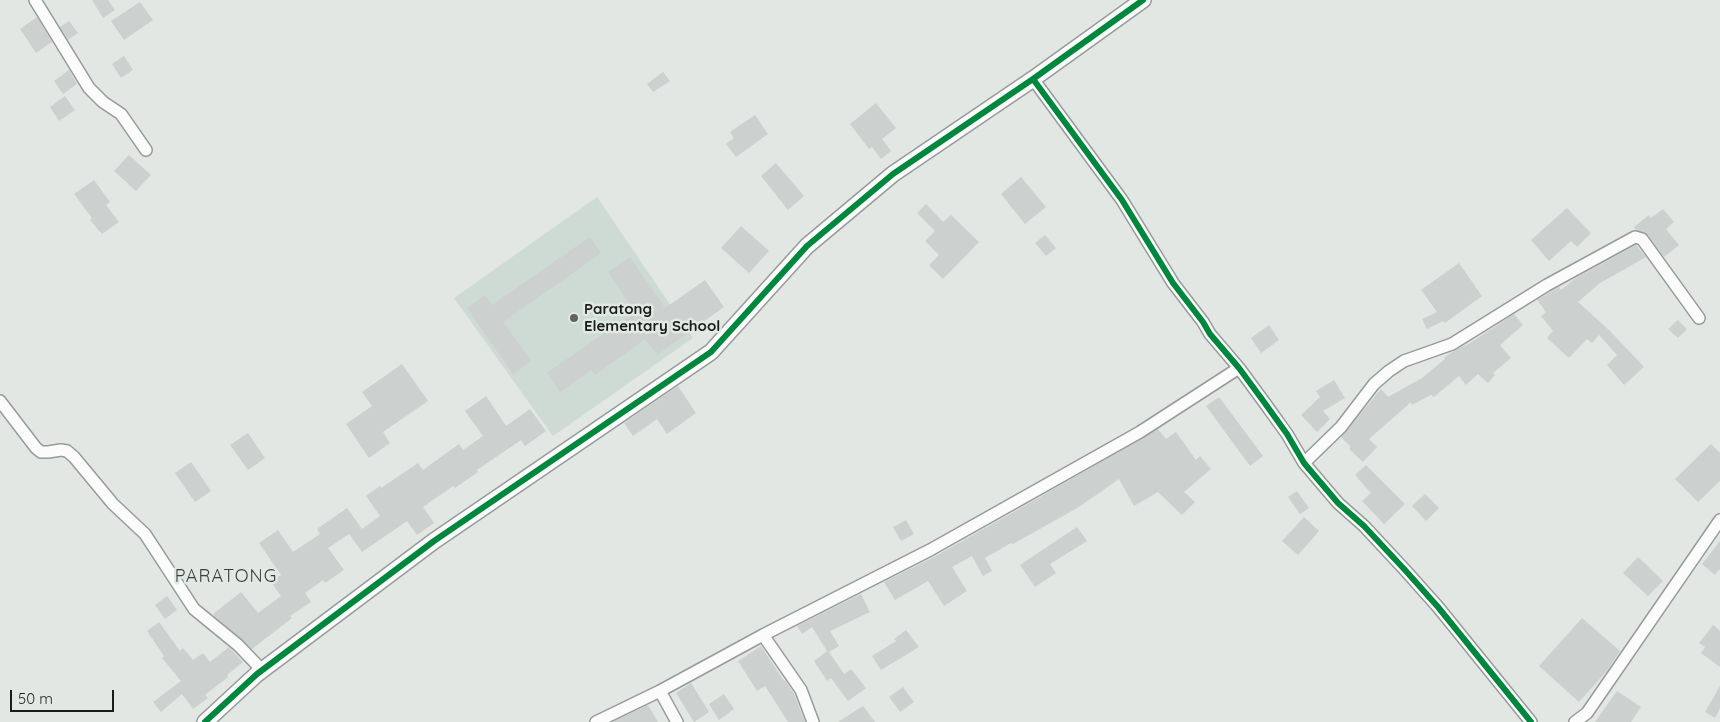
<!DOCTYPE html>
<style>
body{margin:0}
#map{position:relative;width:1720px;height:722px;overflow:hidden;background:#e2e7e4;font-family:Quicksand,sans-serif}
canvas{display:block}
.scale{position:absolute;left:10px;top:690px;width:104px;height:22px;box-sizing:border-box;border:2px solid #191d1b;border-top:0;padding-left:6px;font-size:15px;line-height:18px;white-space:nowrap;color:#191d1b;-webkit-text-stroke:4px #e0e9e4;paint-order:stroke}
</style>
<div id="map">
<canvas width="1720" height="722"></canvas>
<div class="scale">50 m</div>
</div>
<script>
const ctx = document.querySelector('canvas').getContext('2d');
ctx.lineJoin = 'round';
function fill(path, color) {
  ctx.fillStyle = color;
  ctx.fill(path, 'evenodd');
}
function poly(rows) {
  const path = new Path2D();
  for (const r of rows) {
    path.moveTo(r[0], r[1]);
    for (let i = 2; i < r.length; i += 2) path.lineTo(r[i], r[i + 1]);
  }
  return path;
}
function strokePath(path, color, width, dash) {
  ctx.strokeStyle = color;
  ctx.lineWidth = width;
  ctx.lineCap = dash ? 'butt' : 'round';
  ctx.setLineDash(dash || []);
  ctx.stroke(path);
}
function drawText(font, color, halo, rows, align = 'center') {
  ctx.font = font + ' Quicksand,sans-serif';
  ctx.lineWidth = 5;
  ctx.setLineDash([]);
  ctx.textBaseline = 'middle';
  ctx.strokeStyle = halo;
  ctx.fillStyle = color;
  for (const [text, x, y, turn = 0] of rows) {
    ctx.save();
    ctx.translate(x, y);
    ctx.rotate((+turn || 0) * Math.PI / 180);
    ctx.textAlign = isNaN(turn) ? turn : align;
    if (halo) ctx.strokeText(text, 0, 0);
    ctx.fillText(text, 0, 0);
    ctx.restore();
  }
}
fill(poly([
 [597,197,693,338,553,436,454,298]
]), '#cedad4');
fill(poly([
 [92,0,108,0,115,10,103,18],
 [140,2,153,20,124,40,111,21],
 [37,17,52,42,36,53,20,29],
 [69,21,78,33,68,40,60,27],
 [124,56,133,70,121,78,112,64],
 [69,70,77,84,63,94,54,81],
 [663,72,670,81,653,92,647,84],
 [65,96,75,110,59,121,50,107],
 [876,103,896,128,882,139,891,151,881,159,872,147,869,149,850,124],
 [755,115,768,134,736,157,726,144,734,138,730,132],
 [129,155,151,175,136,191,114,171],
 [776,163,804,196,788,210,761,176],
 [1021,177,1046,207,1025,224,1001,194],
 [94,180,110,202,106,205,119,222,102,234,90,220,92,218,74,194],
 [926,204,943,222,951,215,979,242,943,279,929,265,939,255,925,241,935,231,917,213],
 [1567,208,1591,233,1577,247,1571,241,1549,261,1531,240],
 [1663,209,1674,222,1666,229,1679,245,1664,257,1648,235,1636,230,1634,227,1649,215,1651,218],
 [741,226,769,251,749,273,721,248],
 [1045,235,1056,248,1046,256,1035,243],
 [590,237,601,253,503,322,531,361,513,374,467,308,485,295,492,305],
 [1636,245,1646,257,1600,283,1578,302,1610,331,1644,367,1624,385,1607,365,1617,355,1599,335,1592,343,1587,339,1569,358,1547,338,1553,331,1541,316,1546,312,1537,300,1559,287,1561,290,1576,278],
 [630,257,665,308,705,280,724,307,657,355,645,339,595,375,591,370,560,392,547,373,635,312,608,272],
 [1459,263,1482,296,1445,323,1443,321,1427,329,1422,319,1437,312,1421,290],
 [1514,314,1523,325,1500,345,1511,358,1493,373,1495,375,1488,383,1478,374,1466,385,1459,376,1434,397,1431,395,1412,405,1411,402,1369,439,1377,447,1363,462,1349,449,1351,447,1341,437,1381,389,1388,397,1422,378,1445,359,1444,358,1450,353,1470,343],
 [1678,320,1687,329,1678,338,1668,329],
 [1269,325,1279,340,1261,353,1251,338],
 [402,364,428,401,383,432,390,443,369,458,346,424,372,406,362,392],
 [1334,380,1345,398,1323,411,1330,419,1317,432,1301,415,1320,397,1316,391],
 [678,386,696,413,667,434,657,419,633,436,624,423],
 [486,396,506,426,530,409,546,431,525,446,521,440,477,470,478,472,455,488,453,486,423,507,434,523,417,535,407,521,362,552,349,534,328,548,344,570,325,583,323,580,305,593,311,602,290,616,292,618,252,649,215,617,213,614,241,592,258,613,281,596,271,582,281,575,259,543,278,530,293,552,320,534,317,529,347,508,362,529,380,516,366,496,380,486,381,488,418,463,423,470,459,444,463,450,483,436,465,411],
 [1219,397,1263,456,1250,466,1206,406],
 [1158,429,1166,439,1176,432,1196,460,1200,456,1211,469,1184,492,1195,502,1182,515,1158,492,1134,506,1119,479,1079,507,1013,544,1011,543,985,558,992,571,983,576,972,556,952,567,967,591,944,606,928,581,895,600,884,582,934,557,1019,509],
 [248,433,265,458,248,470,230,445],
 [1711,444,1720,453,1720,481,1698,502,1675,479],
 [191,462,211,491,195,502,175,473],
 [1366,465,1405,504,1384,524,1362,501,1371,493,1355,475],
 [1297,491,1309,508,1300,514,1288,497],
 [1425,494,1439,508,1426,521,1412,506],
 [1304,517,1319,531,1298,555,1282,541],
 [906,520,914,534,901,541,893,527],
 [1077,527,1087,541,1050,564,1056,573,1035,587,1020,565],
 [1720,541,1720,569,1715,575,1702,564],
 [1638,557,1663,581,1648,596,1623,573],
 [861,594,870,612,830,631,839,646,829,652,844,674,851,669,866,688,848,701,831,678,827,681,814,661,827,651,812,627,802,634,797,626],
 [167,596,177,610,165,619,155,605],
 [1582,618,1620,651,1606,672,1579,702,1539,666],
 [159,622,180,651,183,648,193,660,203,653,210,662,229,647,243,662,227,675,228,677,205,695,208,698,193,709,182,694,161,712,153,702,181,681,162,658,164,656,147,631],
 [1713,625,1720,631,1720,667,1701,653,1705,647,1699,643],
 [906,630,919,647,881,670,872,656,896,641,894,639],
 [761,646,784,681,785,680,794,694,805,722,788,722,765,686,757,691,738,661],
 [691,683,709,712,694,722,676,693],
 [1720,686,1720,708,1715,718,1705,712],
 [903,687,914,702,900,712,889,697],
 [1617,691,1641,707,1631,722,1595,722],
 [724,694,734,709,719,720,709,704],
 [648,705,658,722,613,722],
 [863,706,875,722,838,722]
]), '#ccd0ce');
const minor = poly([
 [35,0,89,88,103,102,121,114,146,150],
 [1033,79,1122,200,1173,283,1203,322,1210,334,1239,368,1264,402,1287,434,1304,463,1338,503,1364,526,1405,570,1438,607,1531,722],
 [0,401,36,448,41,452,48,452,61,450,67,451,74,457,113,504,145,534,194,609,238,645,262,670],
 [1304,463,1341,427,1374,384,1389,371,1404,361,1452,344,1547,285,1635,237,1642,239,1699,318],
 [763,635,801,690,813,722],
 [660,691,677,722],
 [596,722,660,691,763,635,930,550,1140,432,1239,368],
 [1575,722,1587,713,1720,520]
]);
const tertiary = poly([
 [205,722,257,674,434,541,711,352,807,246,893,174,1033,79,1143,0]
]);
strokePath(minor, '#979b99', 14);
strokePath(tertiary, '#979b99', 18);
strokePath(minor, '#fbfbfb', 11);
strokePath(tertiary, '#fbfbfb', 15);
strokePath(poly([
 [1033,79,1122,200,1173,283,1203,322,1210,334,1239,368,1264,402,1287,434,1304,463,1338,503,1364,526,1405,570,1438,607,1531,722],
 [205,722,257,674,434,541,711,352,807,246,893,174,1033,79,1143,0]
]), '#00873e', 6);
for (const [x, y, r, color] of [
 [574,318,5,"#5f6461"]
]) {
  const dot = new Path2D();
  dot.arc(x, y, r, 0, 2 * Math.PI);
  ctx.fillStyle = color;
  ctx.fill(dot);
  strokePath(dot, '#e0e9e4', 2);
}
drawText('bold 15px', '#191d1b', '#e0e9e4', [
 ["Paratong",584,309],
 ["Elementary School",584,326]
], 'left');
ctx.letterSpacing = '1px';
drawText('18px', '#373e3a', '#e0e9e4', [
 ["PARATONG",226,577]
]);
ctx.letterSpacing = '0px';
</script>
